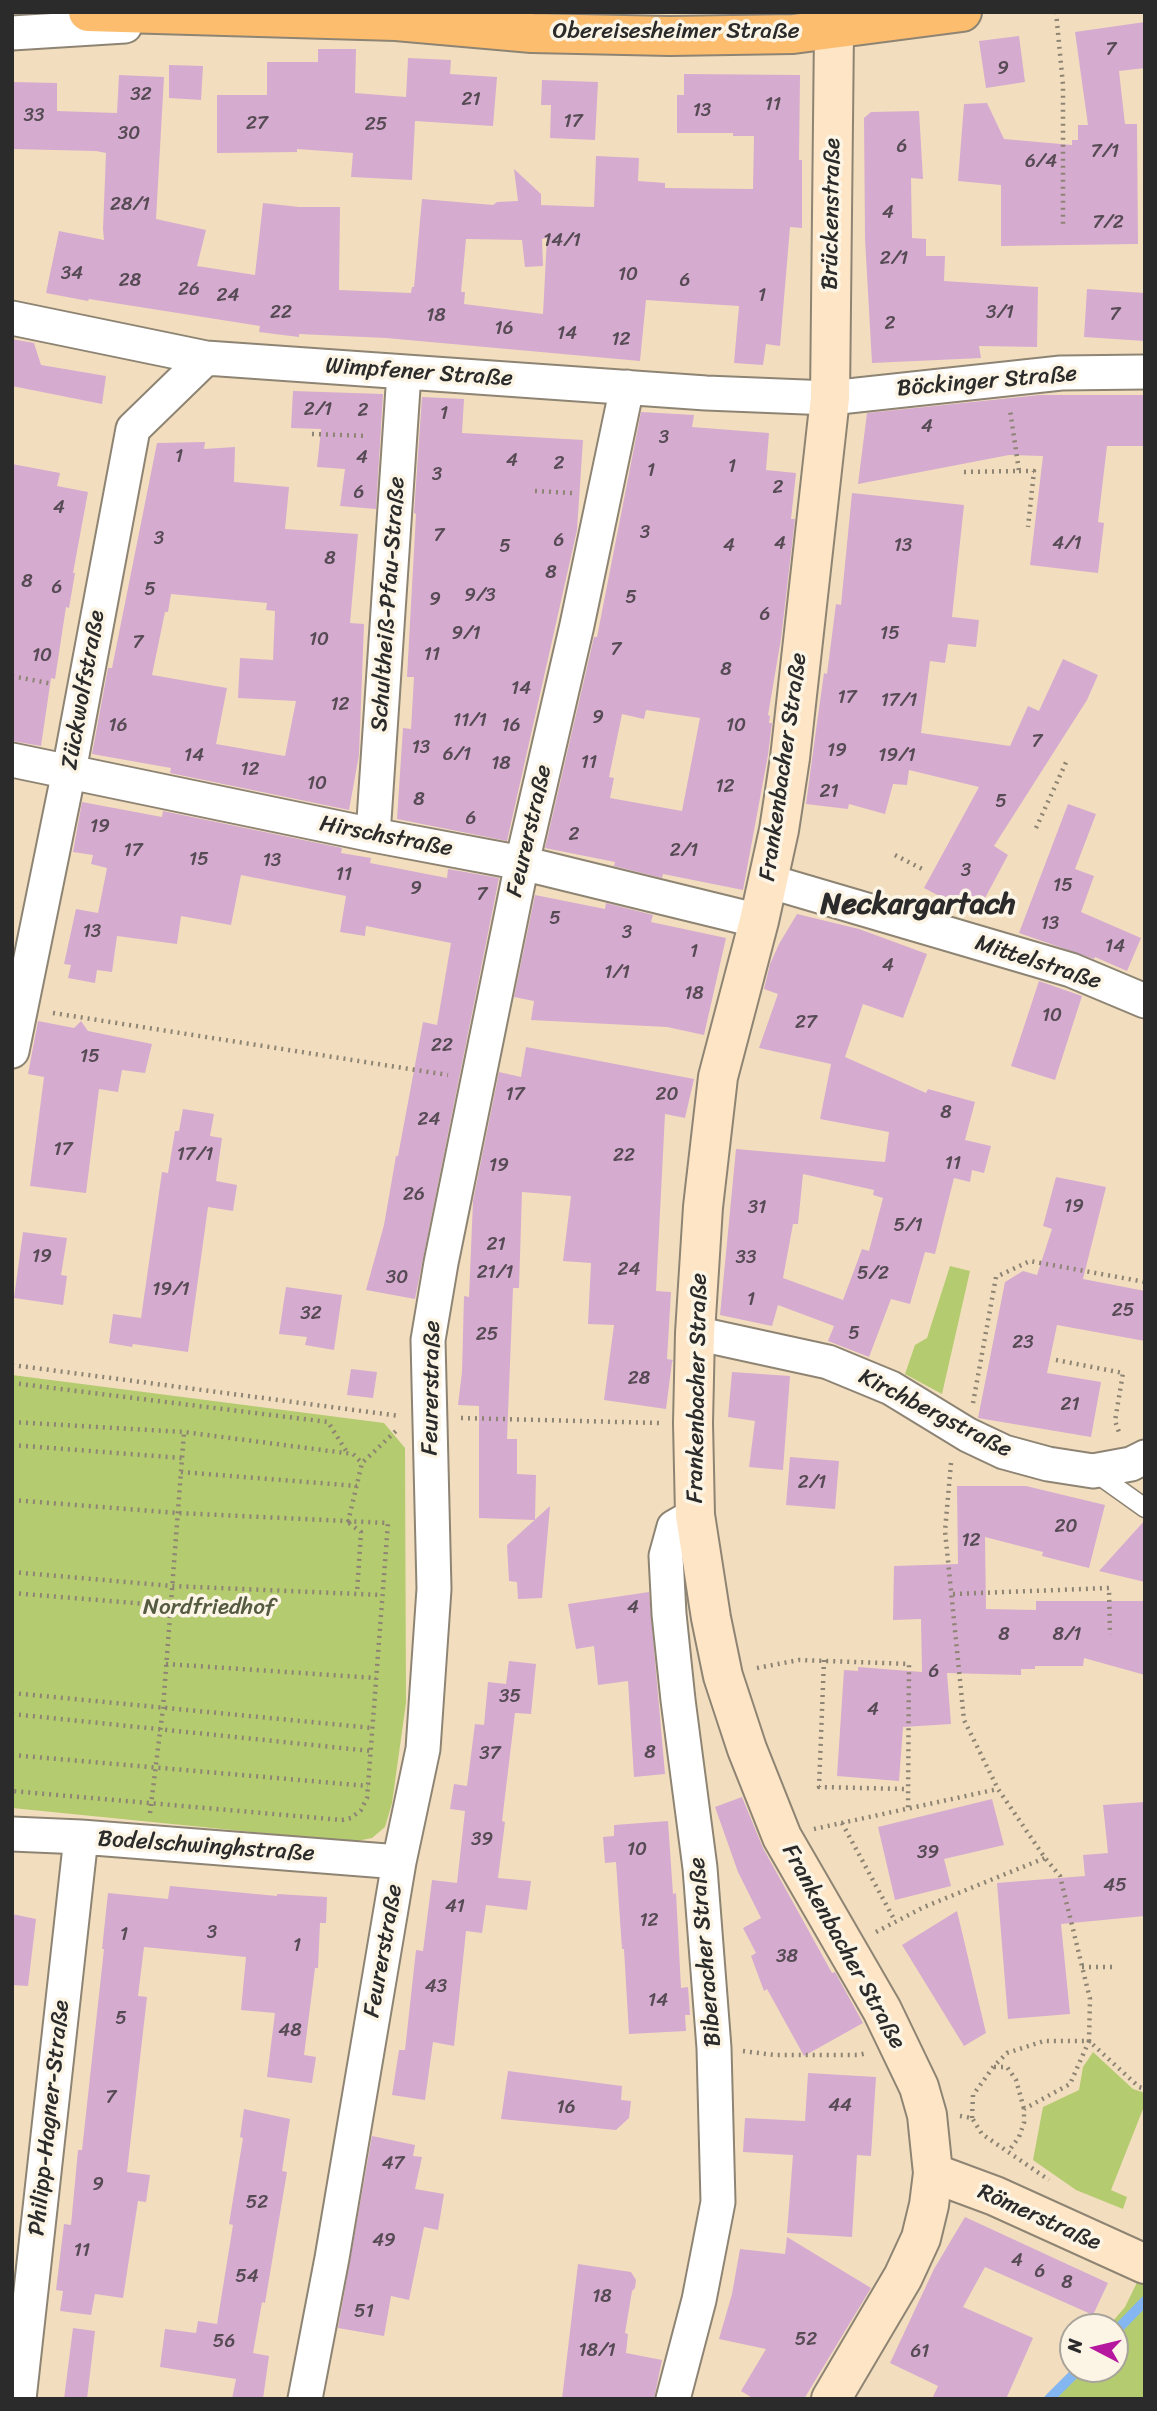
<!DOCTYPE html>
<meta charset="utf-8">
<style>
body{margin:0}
#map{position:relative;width:1157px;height:2411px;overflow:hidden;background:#f2debe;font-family:Sriracha,sans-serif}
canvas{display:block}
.frame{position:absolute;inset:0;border:14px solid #2b2b2b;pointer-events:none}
.north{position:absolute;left:1059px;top:2313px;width:70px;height:70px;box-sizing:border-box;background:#fcf5e5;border:2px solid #a8a49b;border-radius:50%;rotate:277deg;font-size:19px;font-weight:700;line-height:28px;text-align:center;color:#2b2b2b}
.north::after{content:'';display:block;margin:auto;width:24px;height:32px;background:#b5179e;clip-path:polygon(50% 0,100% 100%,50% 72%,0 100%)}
</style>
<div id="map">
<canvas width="1157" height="2411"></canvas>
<div class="frame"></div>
<div class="north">N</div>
</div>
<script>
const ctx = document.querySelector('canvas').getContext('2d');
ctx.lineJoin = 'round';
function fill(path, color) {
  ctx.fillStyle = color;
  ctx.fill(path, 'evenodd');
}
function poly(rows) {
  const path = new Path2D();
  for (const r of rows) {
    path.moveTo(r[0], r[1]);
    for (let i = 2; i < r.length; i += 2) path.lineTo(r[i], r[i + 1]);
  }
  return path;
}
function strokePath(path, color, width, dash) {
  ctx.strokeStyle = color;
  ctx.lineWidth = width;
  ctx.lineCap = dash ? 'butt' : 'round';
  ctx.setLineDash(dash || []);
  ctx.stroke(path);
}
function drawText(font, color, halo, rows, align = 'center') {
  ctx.font = font + ' Sriracha,sans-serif';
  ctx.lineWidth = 7;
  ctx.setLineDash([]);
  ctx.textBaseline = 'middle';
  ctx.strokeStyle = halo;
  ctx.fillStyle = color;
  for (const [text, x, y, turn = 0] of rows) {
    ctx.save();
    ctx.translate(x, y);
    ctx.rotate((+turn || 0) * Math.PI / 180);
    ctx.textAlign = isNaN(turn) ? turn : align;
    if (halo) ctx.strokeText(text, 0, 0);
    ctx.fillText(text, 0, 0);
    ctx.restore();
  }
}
fill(poly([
 [950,1266,970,1271,942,1394,905,1374,915,1345,927,1338],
 [12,1375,384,1423,405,1448,406,1703,392,1803,385,1827,372,1838,352,1842,12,1808],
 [1093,2052,1133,2089,1145,2093,1145,2104,1111,2190,1127,2197,1123,2209,1076,2190,1033,2160,1043,2107,1079,2090,1083,2067],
 [1145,2266,1145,2399,1044,2399,1073,2368,1115,2369,1115,2327,1108,2327,1125,2307]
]), '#b4cb70');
strokePath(poly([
 [1115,2332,1145,2301],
 [1049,2399,1079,2369]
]), '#84b7f2', 10);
fill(poly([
 [1145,22,1145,68,1119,71,1125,124,1137,124,1138,244,1001,246,1001,185,958,181,964,104,987,103,1004,139,1072,145,1072,140,1078,140,1078,125,1088,125,1075,32],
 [1019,36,1025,82,986,88,979,41],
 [318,49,356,49,355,93,406,97,408,58,451,60,450,74,497,77,493,126,415,121,412,180,351,177,353,153,297,149,297,152,217,153,217,95,267,95,267,62,318,62],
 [169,65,203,66,201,100,169,98],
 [684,74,800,75,799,160,802,160,802,228,790,227,780,346,766,344,763,365,734,363,739,306,646,300,640,361,386,338,299,334,299,337,259,332,260,326,89,299,88,301,46,293,59,231,104,240,103,229,106,153,96,151,12,149,12,82,57,83,57,111,117,113,119,75,164,77,156,219,206,230,197,266,255,275,263,203,299,207,340,207,339,290,411,293,412,287,414,287,422,199,493,205,497,202,518,201,514,169,541,194,541,205,594,207,596,156,639,158,638,181,665,183,665,188,753,189,754,136,733,136,733,133,677,133,677,95,684,95],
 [547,238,543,314,464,304,465,292,461,292,466,239,522,240,525,267,543,266,542,239],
 [542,80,598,82,595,140,550,138,551,105,541,105],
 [919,111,923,179,911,178,912,238,926,239,926,256,945,256,944,281,1038,287,1037,347,979,346,981,358,872,363,865,239,864,118,871,112],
 [1087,289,1145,293,1145,341,1084,337],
 [12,339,34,343,41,365,106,376,102,404,12,386],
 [293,391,383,394,376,509,340,506,345,469,317,467,321,429,291,428],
 [1040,395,1145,395,1145,446,1107,446,1098,522,1104,523,1098,573,1030,565,1043,456,1009,455,858,484,867,413],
 [422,397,464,399,462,433,583,440,577,530,507,841,397,819,403,728,411,729,414,677,407,677,416,514,414,513],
 [641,412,694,415,692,427,769,433,766,470,796,473,791,519,795,519,781,639,768,715,770,716,769,723,772,723,768,755,743,890,663,874,662,878,614,866,615,862,545,848,594,637,597,637],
 [646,710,700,718,682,811,610,798,614,778,609,777,622,714,644,719],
 [205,442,204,449,235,447,234,482,289,487,285,529,358,534,350,623,364,624,359,755,349,810,170,773,171,768,92,754,108,668,112,668,157,443],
 [171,594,267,603,266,610,275,611,273,660,240,658,238,698,296,701,285,756,216,744,227,688,152,675,165,612,168,612],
 [12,464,60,473,57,486,88,492,73,573,75,573,69,608,66,607,55,679,51,678,41,746,12,741],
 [852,493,964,505,952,617,979,620,976,647,948,644,945,663,930,661,921,733,1010,746,1028,706,1039,711,1063,659,1098,675,1087,700,994,846,1008,855,976,915,924,888,979,787,909,770,907,785,893,784,885,814,849,804,848,809,806,804,816,730,824,673,827,674,836,604,841,605],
 [82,802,162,817,163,811,342,848,341,853,371,858,370,863,447,878,448,869,499,878,415,1299,366,1290,384,1225,396,1156,398,1156,423,1022,437,1025,451,943,366,926,365,936,340,932,346,896,241,875,231,925,181,916,177,944,117,936,112,972,97,970,95,983,68,978,71,965,64,964,76,909,98,913,107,868,91,864,93,855,73,852],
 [1068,804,1096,814,1075,869,1094,876,1081,912,1141,938,1127,971,1095,957,1094,959,1019,933],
 [535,895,605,909,606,903,653,915,651,922,726,938,704,1035,667,1027,531,1020,534,1001,514,997],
 [797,914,859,929,927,954,903,1018,863,1004,845,1057,926,1093,928,1089,975,1102,965,1140,991,1146,984,1173,972,1170,970,1182,954,1178,935,1254,925,1252,910,1304,891,1299,869,1357,828,1341,834,1326,778,1305,772,1326,720,1315,736,1149,885,1162,889,1132,820,1119,831,1064,759,1048,778,994,764,989,770,964,779,944],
 [803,1174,874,1190,873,1195,883,1198,869,1251,862,1249,843,1300,783,1278,793,1224,798,1224],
 [1039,981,1082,996,1055,1080,1011,1066],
 [38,1021,74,1028,81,1021,88,1031,152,1044,145,1073,122,1070,118,1092,99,1089,86,1193,30,1186,44,1077,28,1074],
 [526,1047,694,1079,685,1118,665,1114,656,1291,671,1292,667,1359,673,1360,672,1362,666,1409,604,1400,614,1325,588,1324,591,1263,563,1261,571,1196,522,1192,519,1288,513,1288,507,1439,517,1439,517,1474,536,1475,535,1520,479,1518,479,1406,458,1405,462,1372,464,1296,469,1297,473,1201,499,1072,521,1077],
 [183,1109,214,1114,210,1136,222,1138,216,1181,237,1185,233,1211,208,1207,188,1352,133,1344,132,1347,109,1343,113,1314,141,1318,162,1172,168,1173,175,1131,179,1131],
 [1056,1177,1106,1187,1083,1279,1145,1291,1145,1341,1057,1325,1047,1373,1101,1382,1091,1437,978,1418,1005,1282,1023,1271,1037,1275,1052,1229,1043,1226],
 [23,1232,67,1238,61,1275,67,1276,63,1305,14,1298],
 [286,1287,342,1295,334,1350,305,1345,307,1337,279,1334],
 [351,1369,377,1372,373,1398,347,1395],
 [732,1372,790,1376,783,1470,749,1467,755,1421,728,1417],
 [790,1457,839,1461,835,1509,786,1505],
 [957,1486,1026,1486,1105,1505,1089,1568,1042,1556,1043,1552,985,1537,986,1609,1036,1610,1036,1601,1145,1601,1145,1675,1084,1658,1083,1666,1035,1666,1035,1669,1021,1669,1021,1675,947,1673,951,1724,903,1727,899,1781,837,1776,844,1670,858,1671,858,1667,922,1672,921,1619,893,1620,894,1566,958,1564],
 [550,1506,542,1598,518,1599,517,1582,509,1581,507,1545],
 [1145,1520,1145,1582,1099,1571],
 [649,1592,665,1774,634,1777,628,1681,598,1685,594,1646,576,1649,568,1604],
 [509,1661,536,1664,531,1714,515,1713,502,1821,505,1822,498,1878,531,1881,527,1910,486,1905,482,1933,466,1931,454,2046,433,2042,425,2100,392,2095,399,2050,405,2050,416,1950,423,1951,432,1880,457,1883,465,1811,450,1809,454,1784,467,1786,475,1724,484,1725,488,1682,506,1684],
 [742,1797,763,1848,832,1973,835,1972,863,2023,804,2056,767,1989,764,1991,751,1956,756,1953,743,1928,761,1918,738,1872,715,1807],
 [992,1799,1004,1845,944,1859,951,1886,895,1900,878,1827],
 [1145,1802,1145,1916,1061,1924,1070,2014,1008,2019,997,1883,1085,1876,1083,1855,1108,1853,1103,1805],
 [668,1821,673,1894,676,1893,681,1988,688,1987,690,2015,685,2015,686,2031,629,2034,624,1949,622,1949,616,1862,605,1863,603,1837,614,1836,614,1825],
 [170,1886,277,1896,277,1894,327,1897,326,1923,320,1923,318,1968,315,1968,304,2055,316,2057,312,2083,267,2077,275,2013,241,2010,246,1957,144,1947,138,1996,147,1997,127,2172,150,2175,146,2202,138,2201,123,2298,95,2294,91,2315,60,2311,63,2291,56,2290,64,2224,71,2225,78,2150,82,2150,104,1949,102,1949,108,1893,168,1899],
 [957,1911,986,2033,964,2046,902,1945],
 [12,1914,36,1919,28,1986,12,1985],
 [508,2071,622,2086,621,2100,631,2101,629,2118,616,2130,501,2119],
 [808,2073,876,2077,871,2156,857,2155,852,2237,787,2233,793,2155,743,2152,745,2118,805,2121],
 [244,2109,290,2119,282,2171,287,2172,265,2303,262,2302,253,2353,269,2356,263,2399,232,2399,236,2379,160,2367,165,2329,196,2333,198,2321,217,2324,233,2225,229,2224,243,2138,240,2137],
 [372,2136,415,2145,413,2156,422,2157,415,2189,444,2194,438,2230,424,2227,409,2300,391,2296,384,2336,338,2328],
 [965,2217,1108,2283,1093,2315,985,2267,963,2307,1033,2338,1006,2399,932,2399,938,2386,890,2363,934,2269],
 [787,2237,871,2288,804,2399,754,2399,741,2391,766,2349,719,2339,732,2294,740,2249,785,2254],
 [578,2264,631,2272,636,2280,635,2288,632,2291,625,2333,628,2334,626,2353,662,2360,654,2399,562,2399],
 [73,2328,95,2331,87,2399,64,2399]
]), '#d6abd0');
const service = poly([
 [1093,1471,1145,1508]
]);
const minor = poly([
 [12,33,125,26],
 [12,318,206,358,706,393,830,398,1061,373,1145,372],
 [12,760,373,835,522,863,759,921],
 [373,835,404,373],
 [768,881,1071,970,1145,1001],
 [12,1051,69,771,133,429,206,358],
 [695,1333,828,1362,891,1388,968,1435,1004,1452,1048,1464,1093,1471,1131,1464,1145,1457],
 [12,1834,81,1837,399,1862],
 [19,2399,81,1837],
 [305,2399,332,2258,399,1862,423,1749,434,1589,428,1340,441,1263,522,863,577,625,627,387],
 [673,2399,699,2300,718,2202,714,2048,700,1868,678,1700,669,1614,666,1556,674,1527,695,1515]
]);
const secondary = poly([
 [933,2173,995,2196,1145,2264],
 [831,2399,903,2277,921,2238,929,2205,933,2173,927,2115,919,2087,882,2010,782,1837,747,1749,723,1676,711,1618,695,1515,693,1423,695,1333,703,1207,718,1077,759,921,779,830,790,758,830,398,834,30]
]);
const primary = poly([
 [88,12,396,21,532,33,670,36,793,34,962,12]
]);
strokePath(service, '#8e8474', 21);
strokePath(minor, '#8e8474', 37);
strokePath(secondary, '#8e8474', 42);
strokePath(primary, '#8e8474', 42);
strokePath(poly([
 [1056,12,1063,85,1063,225],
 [312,434,367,436],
 [1019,471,1034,471,1028,527],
 [964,472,1019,471,1010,410],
 [535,491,572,493],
 [12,676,53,684],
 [1036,828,1068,758],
 [895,855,924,870],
 [53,1013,448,1075],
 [1056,1360,1123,1373,1115,1421,1120,1435],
 [12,1365,400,1416],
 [12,1383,328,1422,348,1454],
 [973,1403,996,1277,1030,1261,1145,1282],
 [461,1418,659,1423],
 [12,1422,184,1432,353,1454,362,1463],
 [12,1445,182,1458],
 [951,1463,945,1531,964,1720,998,1789,1045,1858,1060,1876,1090,1999,1089,2041,1139,2087,1145,2089],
 [181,1472,357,1486],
 [12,1500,178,1513,388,1523,368,1786,367,1798,361,1810,351,1818,342,1820,12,1791],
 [348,1522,362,1463,399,1428],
 [349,1523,361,1532,357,1593],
 [12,1572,172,1586,382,1595],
 [12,1593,171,1606],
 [953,1594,1109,1588,1110,1635],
 [824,1660,819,1787,906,1789],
 [166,1664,376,1678],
 [757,1668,799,1660,909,1664,908,1808],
 [12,1693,373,1728],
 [12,1714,371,1751],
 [12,1755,368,1786],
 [150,1813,163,1708,184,1432],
 [842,1823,895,1921],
 [814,1829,998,1789],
 [876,1932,924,1907,1045,1858],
 [1082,1967,1116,1967],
 [743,2051,774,2055,858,2055,867,2053],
 [994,2067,1007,2067,1016,2080,1024,2109],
 [960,2116,972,2118,982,2134,1049,2180],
 [972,2118,973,2095,994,2066,1007,2053,1044,2041,1089,2041,1070,2084,1024,2109,1024,2123,1019,2137,1008,2152]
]), '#8e8474', 4.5, [2, 5]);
strokePath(service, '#fff', 18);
strokePath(minor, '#fff', 33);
strokePath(secondary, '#fee5c5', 38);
strokePath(primary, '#fcbd6f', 38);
drawText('19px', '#564b54', null, [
 ["7",1111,50],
 ["9",1003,69],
 ["32",141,95],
 ["21",471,100],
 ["11",773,105],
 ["13",702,111],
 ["33",34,116],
 ["17",573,122],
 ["27",257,124],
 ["25",376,125],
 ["30",129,134],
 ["6",902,147],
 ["7/1",1105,152],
 ["6/4",1041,162],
 ["28/1",130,205],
 ["4",888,213],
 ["7/2",1108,223],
 ["14/1",562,241],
 ["2/1",894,259],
 ["34",72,274],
 ["10",628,275],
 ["28",130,281],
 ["6",685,281],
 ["26",189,290],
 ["24",228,296],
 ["1",762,296],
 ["22",281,313],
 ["3/1",1000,313],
 ["7",1115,315],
 ["18",436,316],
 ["2",890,324],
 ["16",504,329],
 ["14",567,334],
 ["12",621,340],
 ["2/1",318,410],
 ["2",363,411],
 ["1",444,414],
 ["4",927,427],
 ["3",664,438],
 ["1",179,457],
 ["4",362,458],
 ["4",512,461],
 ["2",559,464],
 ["1",732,467],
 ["1",651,471],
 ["3",437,475],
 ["2",778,488],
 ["6",359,493],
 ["4",59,508],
 ["3",645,533],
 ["7",439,536],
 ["3",159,539],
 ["6",559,541],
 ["4",780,544],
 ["4/1",1067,544],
 ["4",729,546],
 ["13",903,546],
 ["5",505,547],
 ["8",330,559],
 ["8",551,573],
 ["8",27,582],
 ["6",57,588],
 ["5",150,590],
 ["9/3",480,596],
 ["5",631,598],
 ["9",435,600],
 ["6",765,615],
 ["9/1",466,634],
 ["15",890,634],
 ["10",319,640],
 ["7",138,643],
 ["7",616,650],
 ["11",432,655],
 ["10",42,656],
 ["8",726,670],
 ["14",521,689],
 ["17",847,698],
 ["17/1",899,701],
 ["12",340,705],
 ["9",598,718],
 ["11/1",470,721],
 ["16",118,726],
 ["16",511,726],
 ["10",736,726],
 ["7",1037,742],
 ["13",421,748],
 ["19",837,751],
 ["6/1",457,755],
 ["14",194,756],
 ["19/1",897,756],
 ["11",589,763],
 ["18",501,764],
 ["12",250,770],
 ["10",317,784],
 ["12",725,787],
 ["21",829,792],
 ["8",419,800],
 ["5",1001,802],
 ["6",471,819],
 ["19",100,827],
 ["2",574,835],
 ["17",133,851],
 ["2/1",684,851],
 ["15",199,860],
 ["13",272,861],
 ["3",966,871],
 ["11",344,875],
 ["15",1063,886],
 ["9",416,889],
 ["7",482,895],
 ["5",555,919],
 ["13",1050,924],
 ["13",92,932],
 ["3",627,933],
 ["14",1115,947],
 ["1",694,952],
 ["4",888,966],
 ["1/1",617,973],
 ["18",694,994],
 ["10",1052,1016],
 ["27",806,1023],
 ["22",442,1046],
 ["15",90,1057],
 ["17",515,1095],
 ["20",667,1095],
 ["8",946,1113],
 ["24",429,1120],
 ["17",63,1150],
 ["17/1",195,1155],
 ["22",624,1156],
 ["11",953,1164],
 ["19",499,1166],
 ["26",414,1195],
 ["19",1074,1207],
 ["31",757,1208],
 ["5/1",908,1226],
 ["21",496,1245],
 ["19",42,1257],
 ["33",746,1258],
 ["24",629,1270],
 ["21/1",495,1273],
 ["5/2",873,1274],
 ["30",397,1278],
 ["19/1",171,1290],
 ["1",751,1300],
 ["25",1123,1311],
 ["32",311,1314],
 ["5",854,1334],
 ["25",487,1335],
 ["23",1023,1343],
 ["28",639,1379],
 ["21",1070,1405],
 ["2/1",812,1483],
 ["20",1066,1527],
 ["12",971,1541],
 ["4",633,1608],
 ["8",1004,1635],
 ["8/1",1067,1635],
 ["6",934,1672],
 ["35",510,1697],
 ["4",873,1710],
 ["8",650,1753],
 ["37",490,1754],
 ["39",482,1840],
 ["10",637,1850],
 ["39",928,1853],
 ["45",1115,1886],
 ["41",455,1907],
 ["12",649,1921],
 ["3",212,1933],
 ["1",124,1935],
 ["1",297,1946],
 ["38",787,1957],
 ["43",436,1987],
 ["14",658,2001],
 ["5",121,2019],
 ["48",290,2031],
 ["7",111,2098],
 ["44",840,2106],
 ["16",566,2108],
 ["47",393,2164],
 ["9",98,2185],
 ["52",257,2203],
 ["49",384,2241],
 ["11",82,2251],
 ["4",1017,2261],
 ["6",1040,2272],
 ["54",247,2277],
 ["8",1067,2283],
 ["18",602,2297],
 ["51",364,2312],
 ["52",806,2340],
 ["56",224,2342],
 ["18/1",597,2351],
 ["61",920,2352]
]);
drawText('23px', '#2b2b2b', '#fcf5e5', [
 ["Obereisesheimer Straße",676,32],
 ["Brückenstraße",832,214,-89],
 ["Wimpfener Straße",419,373,4],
 ["Böckinger Straße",987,382,-5],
 ["Schultheiß-Pfau-Straße",389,604,-86],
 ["Zückwolfstraße",84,690,-80],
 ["Frankenbacher Straße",784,767,-82],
 ["Feurerstraße",530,831,-77],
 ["Hirschstraße",386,837,11],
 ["Mittelstraße",1038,963,18],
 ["Feurerstraße",432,1388,-89],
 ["Frankenbacher Straße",698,1388,-89],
 ["Kirchbergstraße",935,1414,27],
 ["Bodelschwinghstraße",206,1847,4],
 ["Frankenbacher Straße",843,1947,61],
 ["Feurerstraße",384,1951,-80],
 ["Biberacher Straße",706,1952,-95],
 ["Philipp-Hagner-Straße",50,2118,-84],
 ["Römerstraße",1039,2218,24]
]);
drawText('23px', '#545b40', '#fcf5e5', [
 ["Nordfriedhof",209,1608]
]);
drawText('bold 30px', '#2b2b2b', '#fcf5e5', [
 ["Neckargartach",918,905]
]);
</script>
